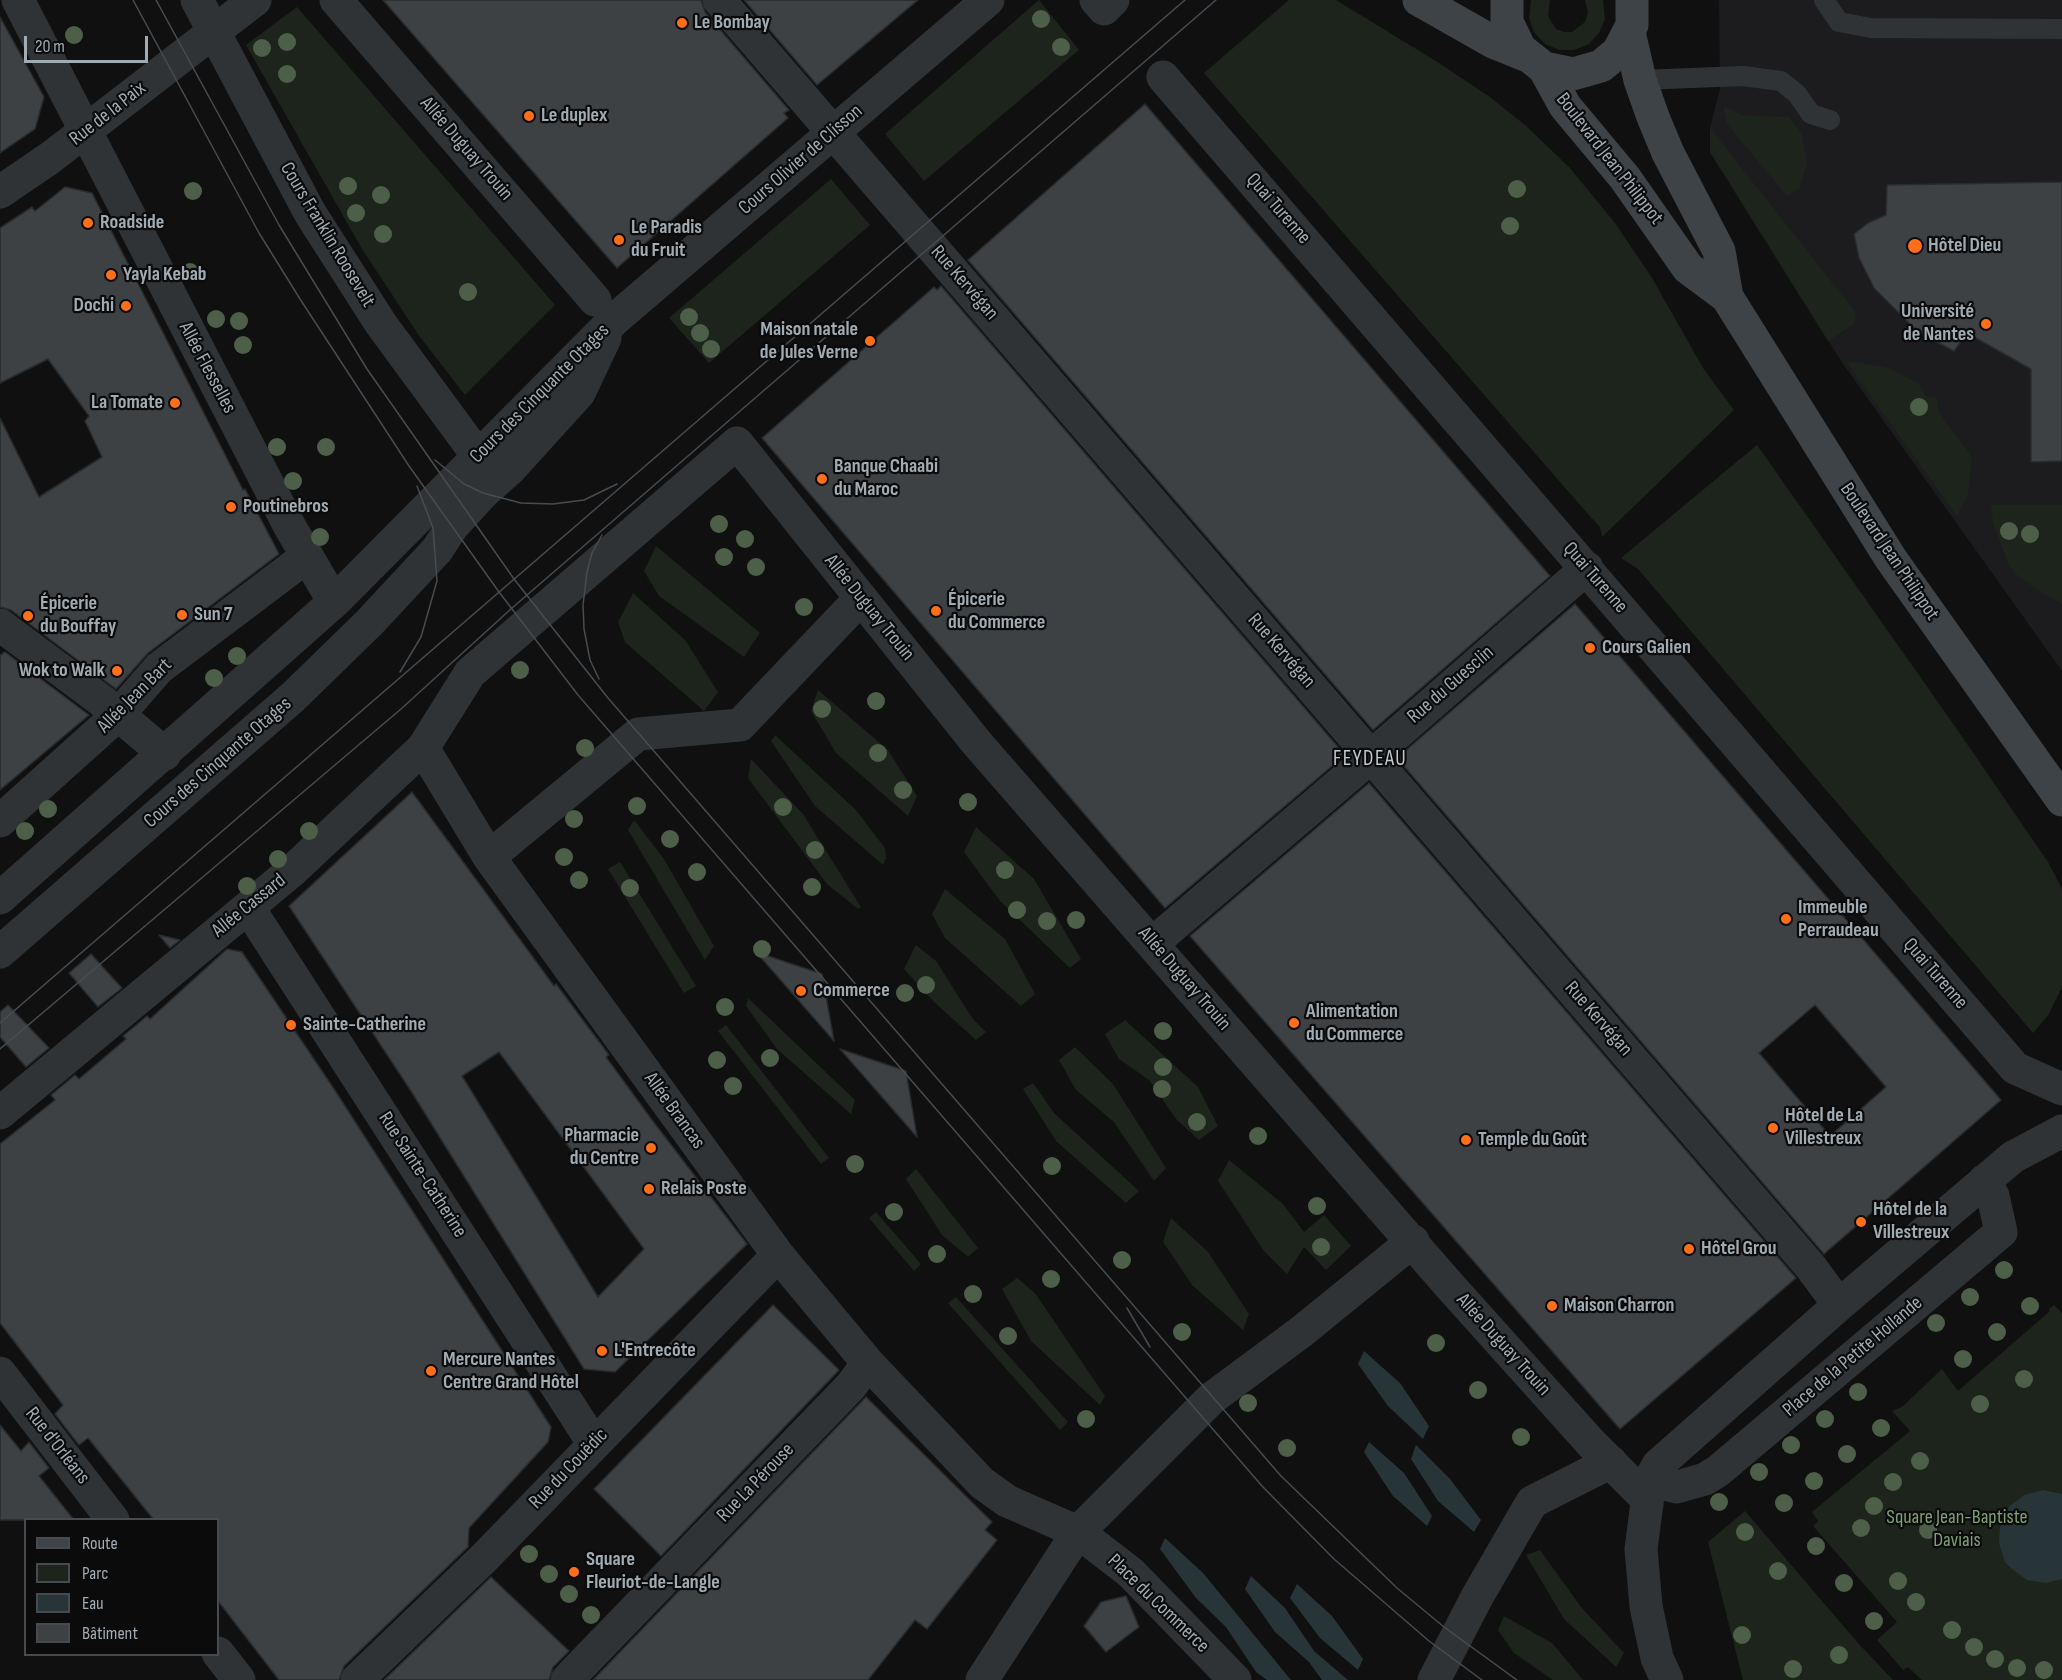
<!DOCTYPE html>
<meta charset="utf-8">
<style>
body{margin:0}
#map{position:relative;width:2062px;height:1680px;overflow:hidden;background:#101011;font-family:"Sofia Sans Condensed",sans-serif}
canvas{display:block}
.legend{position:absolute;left:24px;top:1518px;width:195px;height:138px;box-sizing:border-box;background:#0b0b0c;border:2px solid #474b4f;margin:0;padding:8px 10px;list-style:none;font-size:18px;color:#a0abb3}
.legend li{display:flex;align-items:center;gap:12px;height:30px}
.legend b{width:30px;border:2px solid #474b4f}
.scale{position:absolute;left:24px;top:36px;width:124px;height:27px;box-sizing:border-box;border:3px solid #a0abb3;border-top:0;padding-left:8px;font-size:18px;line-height:21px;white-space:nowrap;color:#a0abb3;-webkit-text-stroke:4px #0b0b0c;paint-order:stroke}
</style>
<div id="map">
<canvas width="2062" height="1680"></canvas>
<ul class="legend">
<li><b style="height:8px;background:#3e4347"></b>Route</li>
<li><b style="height:16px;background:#1d241c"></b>Parc</li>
<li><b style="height:16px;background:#273538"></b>Eau</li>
<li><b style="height:16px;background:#3e4144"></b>Bâtiment</li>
</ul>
<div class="scale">20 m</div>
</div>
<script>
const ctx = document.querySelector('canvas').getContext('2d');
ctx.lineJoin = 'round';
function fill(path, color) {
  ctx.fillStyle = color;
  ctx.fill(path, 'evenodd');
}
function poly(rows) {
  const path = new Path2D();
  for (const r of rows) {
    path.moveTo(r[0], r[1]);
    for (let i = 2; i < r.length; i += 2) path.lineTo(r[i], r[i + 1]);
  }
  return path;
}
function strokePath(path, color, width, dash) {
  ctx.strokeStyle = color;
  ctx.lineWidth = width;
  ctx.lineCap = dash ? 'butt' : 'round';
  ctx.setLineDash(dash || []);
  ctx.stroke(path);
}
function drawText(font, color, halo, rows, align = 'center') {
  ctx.font = font + ' "Sofia Sans Condensed",sans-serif';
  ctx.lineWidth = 4.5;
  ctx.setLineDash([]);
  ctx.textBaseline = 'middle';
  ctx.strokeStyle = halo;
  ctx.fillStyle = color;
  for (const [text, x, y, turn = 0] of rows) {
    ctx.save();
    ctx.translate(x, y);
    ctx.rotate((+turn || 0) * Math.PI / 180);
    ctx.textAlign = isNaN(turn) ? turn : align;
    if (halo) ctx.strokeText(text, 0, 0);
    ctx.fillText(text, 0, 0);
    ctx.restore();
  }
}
fill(poly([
 [1719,0,2062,0,2062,671,1843,364,1710,152,1710,128,1720,89]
]), '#1c1c1e');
fill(poly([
 [1039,0,1079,50,924,181,885,134],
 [1289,0,1336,0,1439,63,1490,97,1525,125,1569,167,1615,223,1652,278,1703,368,1734,410,1602,537,1600,527,1587,513,1204,73],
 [1531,0,1550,0,1548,16,1556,29,1564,32,1572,32,1585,22,1588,13,1585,0,1603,0,1605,19,1599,33,1589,44,1574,50,1559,50,1545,44,1534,32,1529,18],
 [297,7,555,305,465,395,420,337,362,249,246,45],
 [1723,106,1741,115,1789,117,1802,135,1807,163,1800,188,1787,196,1727,124],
 [1710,128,1856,313,1854,324,1828,341,1710,152],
 [831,179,870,225,709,363,669,318],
 [1856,362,1888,368,1918,383,1926,396,1937,398,1939,413,1972,457,1968,494,1957,516,1847,363],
 [1757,445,1954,725,2048,862,2062,889,2062,987,2049,1014,2033,1033,1638,569,1621,558],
 [1991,505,2062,505,2062,604,2033,587,2016,574,2009,565,1993,523],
 [656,546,760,633,744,657,659,596,644,571],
 [633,593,685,640,718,692,704,711,625,642,618,622],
 [818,690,888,750,917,796,908,816,836,753,811,711],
 [775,735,855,809,885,848,886,858,883,865,815,806,771,741],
 [751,759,803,814,861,907,858,909,827,884,748,778],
 [634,820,664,859,714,946,705,960,628,830],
 [976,827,1034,879,1081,959,1070,968,1000,901,964,852],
 [620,862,696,986,684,993,608,869],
 [945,889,1005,939,1035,994,1021,1006,945,938,932,914],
 [916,945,936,961,973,1019,986,1032,976,1040,934,1002,904,969],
 [748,998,855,1100,851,1114,777,1049,746,1006],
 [1125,1020,1198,1087,1218,1126,1199,1140,1177,1120,1149,1080,1119,1059,1105,1034],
 [726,1025,829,1158,821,1164,718,1031],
 [1075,1047,1113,1084,1166,1168,1154,1181,1114,1122,1076,1090,1059,1060],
 [1033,1083,1054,1113,1139,1191,1126,1203,1056,1141,1023,1089],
 [1229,1160,1283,1204,1304,1232,1324,1215,1351,1246,1326,1270,1304,1247,1287,1274,1264,1251,1218,1181],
 [916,1169,978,1248,968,1257,942,1235,906,1179],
 [876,1212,921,1264,914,1271,869,1218],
 [1171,1218,1208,1252,1249,1314,1243,1330,1192,1285,1163,1242],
 [1017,1278,1035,1293,1105,1396,1100,1405,1031,1341,1002,1289],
 [956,1297,1068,1422,1060,1430,948,1303],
 [2054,1305,2062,1313,2062,1680,1922,1680,1908,1667,1903,1670,1877,1640,1897,1622,1813,1526,1818,1521,1812,1512,1910,1431,1892,1411,1902,1407,1942,1369,1958,1391,2050,1311,2049,1309],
 [1745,1511,1858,1643,1893,1680,1743,1680,1708,1542],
 [1540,1550,1581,1607,1624,1653,1616,1667,1564,1619,1526,1555],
 [1504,1616,1552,1643,1583,1680,1553,1680,1514,1653,1498,1630]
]), '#1d241c');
fill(poly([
 [1364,1351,1400,1383,1429,1426,1423,1439,1388,1406,1358,1364],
 [1369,1442,1404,1473,1432,1516,1427,1526,1393,1496,1364,1452],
 [1416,1445,1450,1479,1481,1520,1474,1532,1438,1501,1411,1459],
 [2043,1490,2062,1494,2062,1579,2046,1583,2027,1580,2012,1569,2005,1562,1999,1543,2000,1524,2009,1507,2024,1495],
 [1165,1538,1203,1573,1291,1680,1267,1680,1256,1672,1226,1627,1196,1598,1160,1549],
 [1251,1576,1285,1608,1314,1651,1348,1680,1322,1680,1309,1662,1275,1632,1245,1589],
 [1297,1584,1332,1616,1363,1659,1358,1670,1320,1638,1290,1598]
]), '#273538');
const building = poly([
 [383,0,701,0,705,12,789,110,784,113,788,118,617,268,383,0],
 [744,0,918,0,817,85,744,0],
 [0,17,44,97,35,129,0,153,0,17],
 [1145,104,1550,576,1373,730,968,260,1145,104],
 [2062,182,2062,461,2031,462,2031,369,1967,333,1954,351,1919,333,1874,288,1859,258,1854,234,1868,223,1886,215,1887,185,2062,182],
 [65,187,92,193,243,490,245,489,279,554,148,653,116,689,11,610,0,607,0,418,39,497,102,457,85,421,89,416,48,359,0,383,0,228,32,207,35,211,65,187],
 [941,286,1345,755,1165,908,762,438,934,287,937,290,941,286],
 [1575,604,2001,1100,1824,1254,1397,758,1575,604],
 [1815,1005,1886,1087,1830,1136,1759,1053,1815,1005],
 [5,652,89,715,0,790,0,655,5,652],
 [1369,783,1796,1278,1620,1429,1190,936,1369,783],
 [412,792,554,986,556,984,609,1055,606,1057,652,1120,747,1244,615,1372,584,1369,411,1091,289,906,412,792],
 [499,1052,644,1249,598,1297,462,1076,499,1052],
 [159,935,180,940,170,948,159,935],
 [227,949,242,952,336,1092,551,1427,548,1442,469,1528,468,1547,344,1666,339,1680,279,1680,218,1601,218,1520,154,1520,88,1438,79,1445,55,1414,63,1405,0,1323,0,1144,55,1100,51,1095,75,1075,79,1079,126,1039,123,1036,147,1016,150,1019,227,949],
 [756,952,822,974,834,1041,756,952],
 [91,954,122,988,98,1007,69,973,91,954],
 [8,1005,49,1048,26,1067,0,1037,0,1012,8,1005],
 [840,1049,906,1071,917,1137,840,1049],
 [773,1305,839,1370,661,1556,594,1489,773,1305],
 [866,1397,992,1522,985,1530,997,1540,927,1629,915,1620,868,1680,593,1680,866,1397],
 [0,1425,21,1451,29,1442,49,1468,39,1476,74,1520,0,1520,0,1425],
 [491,1577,569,1651,553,1667,549,1680,384,1680,491,1577],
 [1126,1596,1139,1627,1106,1652,1084,1626,1101,1602,1126,1596]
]);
fill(building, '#3e4144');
strokePath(building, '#292b2d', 1.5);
strokePath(poly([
 [1824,0,1839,22,1871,28,2062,29],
 [1640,80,1743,76,1781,81,1797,94,1811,114,1830,120]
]), '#303336', 20);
strokePath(poly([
 [18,0,290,527,334,602],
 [197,0,310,213,381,324,478,456],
 [336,0,595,300],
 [719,0,1810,1266,1839,1305],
 [1096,0,1104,9,1113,0],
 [1163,77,2015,1068,2062,1089],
 [0,192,50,158,255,0],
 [0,625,102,701,165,754],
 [423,748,489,857,778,1255,868,1363,982,1483,1007,1501,1078,1532,1131,1573,1235,1680],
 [0,821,119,714,159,668,306,557],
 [489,857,638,734,740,725,860,599],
 [0,898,334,602,614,320,988,0],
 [248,907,594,1444],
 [1153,943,1351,774,1587,568],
 [0,952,293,697,369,623,437,550,452,527,483,493,510,469,579,393,605,338],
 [0,1113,293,870,423,748,470,673,737,443,976,742,1449,1285,1591,1443,1647,1499],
 [0,1373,113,1520],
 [1650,1480,1677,1487,1705,1479,1718,1471,2001,1232,1993,1196,1984,1181],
 [218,1653,239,1680],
 [357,1680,484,1558,778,1255],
 [567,1680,851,1386,868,1363],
 [982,1680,1078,1532,1212,1398,1301,1332,1413,1241],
 [1434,1680,1477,1597,1532,1502,1611,1462],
 [1667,1680,1657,1658,1646,1606,1641,1549,1650,1480,1658,1465,1839,1305,2013,1157,2062,1131]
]), '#303336', 33);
strokePath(poly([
 [1419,0,1493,42,1525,55],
 [1507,0,1507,22,1520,49,1544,68,1573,74,1601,66,1618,52,1632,25,1632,0],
 [1629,32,1640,80,1653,117,1668,153,1719,251,1727,297,1891,559,2062,800],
 [1544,68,1565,106,1625,178,1688,268,1727,297]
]), '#3e4347', 33);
strokePath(poly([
 [133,0,259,233,300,299,409,466,499,592,578,695,1262,1486,1334,1559,1429,1641,1482,1680],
 [156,0,279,225,367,369,514,579,608,698,1281,1476,1397,1588,1444,1627,1517,1680],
 [435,460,464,484,483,493,521,503,553,504,584,500,617,484],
 [400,672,421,637,437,581,433,528,417,486],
 [599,679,590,660,584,629,583,605,587,572,592,553,602,535],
 [0,1023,1185,0],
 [0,1049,401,709,512,608,1216,0],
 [1127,1308,1150,1347]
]), '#474c50', 1.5);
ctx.fillStyle = '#4d5f48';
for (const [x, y] of [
 [1041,19],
 [74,35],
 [287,42],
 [1061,47],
 [262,48],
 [287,74],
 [348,186],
 [1517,189],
 [193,191],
 [381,195],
 [356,213],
 [1510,226],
 [383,234],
 [190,272],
 [468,292],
 [689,317],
 [216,319],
 [239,321],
 [700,333],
 [243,345],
 [711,349],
 [1919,407],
 [277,447],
 [326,447],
 [293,481],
 [719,524],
 [2009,531],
 [2030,534],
 [320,537],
 [745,539],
 [724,557],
 [756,567],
 [804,607],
 [237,656],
 [520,670],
 [214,678],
 [876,701],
 [822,709],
 [585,748],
 [878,753],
 [903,790],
 [968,802],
 [637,806],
 [783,807],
 [48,809],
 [574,819],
 [25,831],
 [309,831],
 [670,839],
 [815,850],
 [564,857],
 [278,859],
 [1005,870],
 [697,872],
 [579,880],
 [247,886],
 [812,887],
 [630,888],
 [1017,910],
 [1076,920],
 [1047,921],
 [762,949],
 [926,985],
 [905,993],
 [725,1007],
 [1163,1031],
 [770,1058],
 [717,1060],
 [1163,1067],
 [733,1086],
 [1162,1089],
 [1197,1122],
 [1258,1136],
 [855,1164],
 [1052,1166],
 [1317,1206],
 [894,1212],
 [1321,1247],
 [937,1254],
 [1122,1260],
 [2004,1270],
 [1051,1279],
 [973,1294],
 [1970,1297],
 [2030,1306],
 [1936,1323],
 [1182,1332],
 [1997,1332],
 [1008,1336],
 [1436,1343],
 [1963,1359],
 [2024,1379],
 [1478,1390],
 [1858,1392],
 [1248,1403],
 [1980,1404],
 [1086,1419],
 [1825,1419],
 [1881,1428],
 [1521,1437],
 [1791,1445],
 [1287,1448],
 [1847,1454],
 [1920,1461],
 [1759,1472],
 [1814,1481],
 [1893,1482],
 [1719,1502],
 [1784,1503],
 [1874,1506],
 [1861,1528],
 [1928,1530],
 [1745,1532],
 [1816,1546],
 [529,1554],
 [1778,1571],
 [549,1574],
 [1898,1581],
 [1844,1583],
 [569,1594],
 [1916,1602],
 [591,1615],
 [1874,1621],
 [1952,1630],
 [1742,1635],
 [1974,1647],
 [1839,1655],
 [1995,1659],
 [2017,1668],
 [1793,1669],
 [2044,1670]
]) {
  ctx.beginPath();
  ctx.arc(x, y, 9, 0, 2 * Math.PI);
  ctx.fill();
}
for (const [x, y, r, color] of [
 [682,23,6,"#ff6f1a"],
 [529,116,6,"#ff6f1a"],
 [88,223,6,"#ff6f1a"],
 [619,240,6,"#ff6f1a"],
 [1915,246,8,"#ff6f1a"],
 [111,275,6,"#ff6f1a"],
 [126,306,6,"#ff6f1a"],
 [1986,324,6,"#ff6f1a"],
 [870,341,6,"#ff6f1a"],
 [175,403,6,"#ff6f1a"],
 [822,479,6,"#ff6f1a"],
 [231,507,6,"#ff6f1a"],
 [936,611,6,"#ff6f1a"],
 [182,615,6,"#ff6f1a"],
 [28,616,6,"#ff6f1a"],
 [1590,648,6,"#ff6f1a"],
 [117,671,6,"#ff6f1a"],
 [1786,919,6,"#ff6f1a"],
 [801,991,6,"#ff6f1a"],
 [1294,1023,6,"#ff6f1a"],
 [291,1025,6,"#ff6f1a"],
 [1773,1128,6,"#ff6f1a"],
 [1466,1140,6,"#ff6f1a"],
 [651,1148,6,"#ff6f1a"],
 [649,1189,6,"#ff6f1a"],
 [1861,1222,6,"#ff6f1a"],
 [1689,1249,6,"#ff6f1a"],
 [1552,1306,6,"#ff6f1a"],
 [602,1351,6,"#ff6f1a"],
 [431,1371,6,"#ff6f1a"],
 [574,1572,6,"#ff6f1a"]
]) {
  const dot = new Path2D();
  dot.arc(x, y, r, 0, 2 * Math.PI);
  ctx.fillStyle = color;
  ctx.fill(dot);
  strokePath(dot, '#0b0b0c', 2);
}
drawText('bold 20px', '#a0abb3', '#0b0b0c', [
 ["Le Bombay",694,23],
 ["Le duplex",541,116],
 ["Roadside",100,223],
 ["Le Paradis",631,228],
 ["du Fruit",631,251],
 ["Hôtel Dieu",1928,246],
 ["Yayla Kebab",123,275],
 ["Dochi",114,306,"right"],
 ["Université",1974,312,"right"],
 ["de Nantes",1974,335,"right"],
 ["Maison natale",858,330,"right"],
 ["de Jules Verne",858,353,"right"],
 ["La Tomate",163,403,"right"],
 ["Banque Chaabi",834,467],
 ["du Maroc",834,490],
 ["Poutinebros",243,507],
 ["Épicerie",948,600],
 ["du Commerce",948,623],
 ["Épicerie",40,604],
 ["du Bouffay",40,627],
 ["Sun 7",194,615],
 ["Cours Galien",1602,648],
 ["Wok to Walk",105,671,"right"],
 ["Immeuble",1798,908],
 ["Perraudeau",1798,931],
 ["Commerce",813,991],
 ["Alimentation",1306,1012],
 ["du Commerce",1306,1035],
 ["Sainte-Catherine",303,1025],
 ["Hôtel de La",1785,1116],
 ["Villestreux",1785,1139],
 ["Pharmacie",639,1136,"right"],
 ["du Centre",639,1159,"right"],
 ["Temple du Goût",1478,1140],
 ["Relais Poste",661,1189],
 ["Hôtel de la",1873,1210],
 ["Villestreux",1873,1233],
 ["Hôtel Grou",1701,1249],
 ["Maison Charron",1564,1306],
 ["L'Entrecôte",614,1351],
 ["Mercure Nantes",443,1360],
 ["Centre Grand Hôtel",443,1383],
 ["Square",586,1560],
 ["Fleuriot-de-Langle",586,1583]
], 'left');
drawText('20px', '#a0abb3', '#0b0b0c', [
 ["Rue de la Paix",108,114,-38],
 ["Allée Duguay Trouin",466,149,49],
 ["Boulevard Jean Philippot",1609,159,52],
 ["Cours Olivier de Clisson",801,160,-41],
 ["Quai Turenne",1278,209,49],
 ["Cours Franklin Roosevelt",327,235,59],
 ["Rue Kervégan",964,283,49],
 ["Allée Flesselles",207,368,62],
 ["Cours des Cinquante Otages",540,394,-45],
 ["Boulevard Jean Philippot",1889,552,56],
 ["Quai Turenne",1595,578,49],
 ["Allée Duguay Trouin",869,608,51],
 ["Rue Kervégan",1281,651,49],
 ["Rue du Guesclin",1451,685,-41],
 ["Allée Jean Bart",135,696,-45],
 ["Cours des Cinquante Otages",218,763,-41],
 ["Allée Cassard",249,906,-39],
 ["Quai Turenne",1935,974,49],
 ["Allée Duguay Trouin",1184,979,49],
 ["Rue Kervégan",1598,1019,49],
 ["Allée Brancas",674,1111,54],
 ["Rue Sainte-Catherine",422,1175,57],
 ["Allée Duguay Trouin",1503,1345,48],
 ["Place de la Petite Hollande",1853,1357,-40],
 ["Rue d'Orléans",57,1446,52],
 ["Rue du Couëdic",569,1469,-46],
 ["Rue La Pérouse",756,1483,-46],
 ["Place du Commerce",1158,1604,44]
]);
drawText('20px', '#7fa075', '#0b0b0c', [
 ["Square Jean-Baptiste",1957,1518],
 ["Daviais",1957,1541]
]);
ctx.letterSpacing = '1.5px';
drawText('21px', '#c1c9cf', '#0b0b0c', [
 ["FEYDEAU",1370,760]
]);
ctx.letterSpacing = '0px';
</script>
